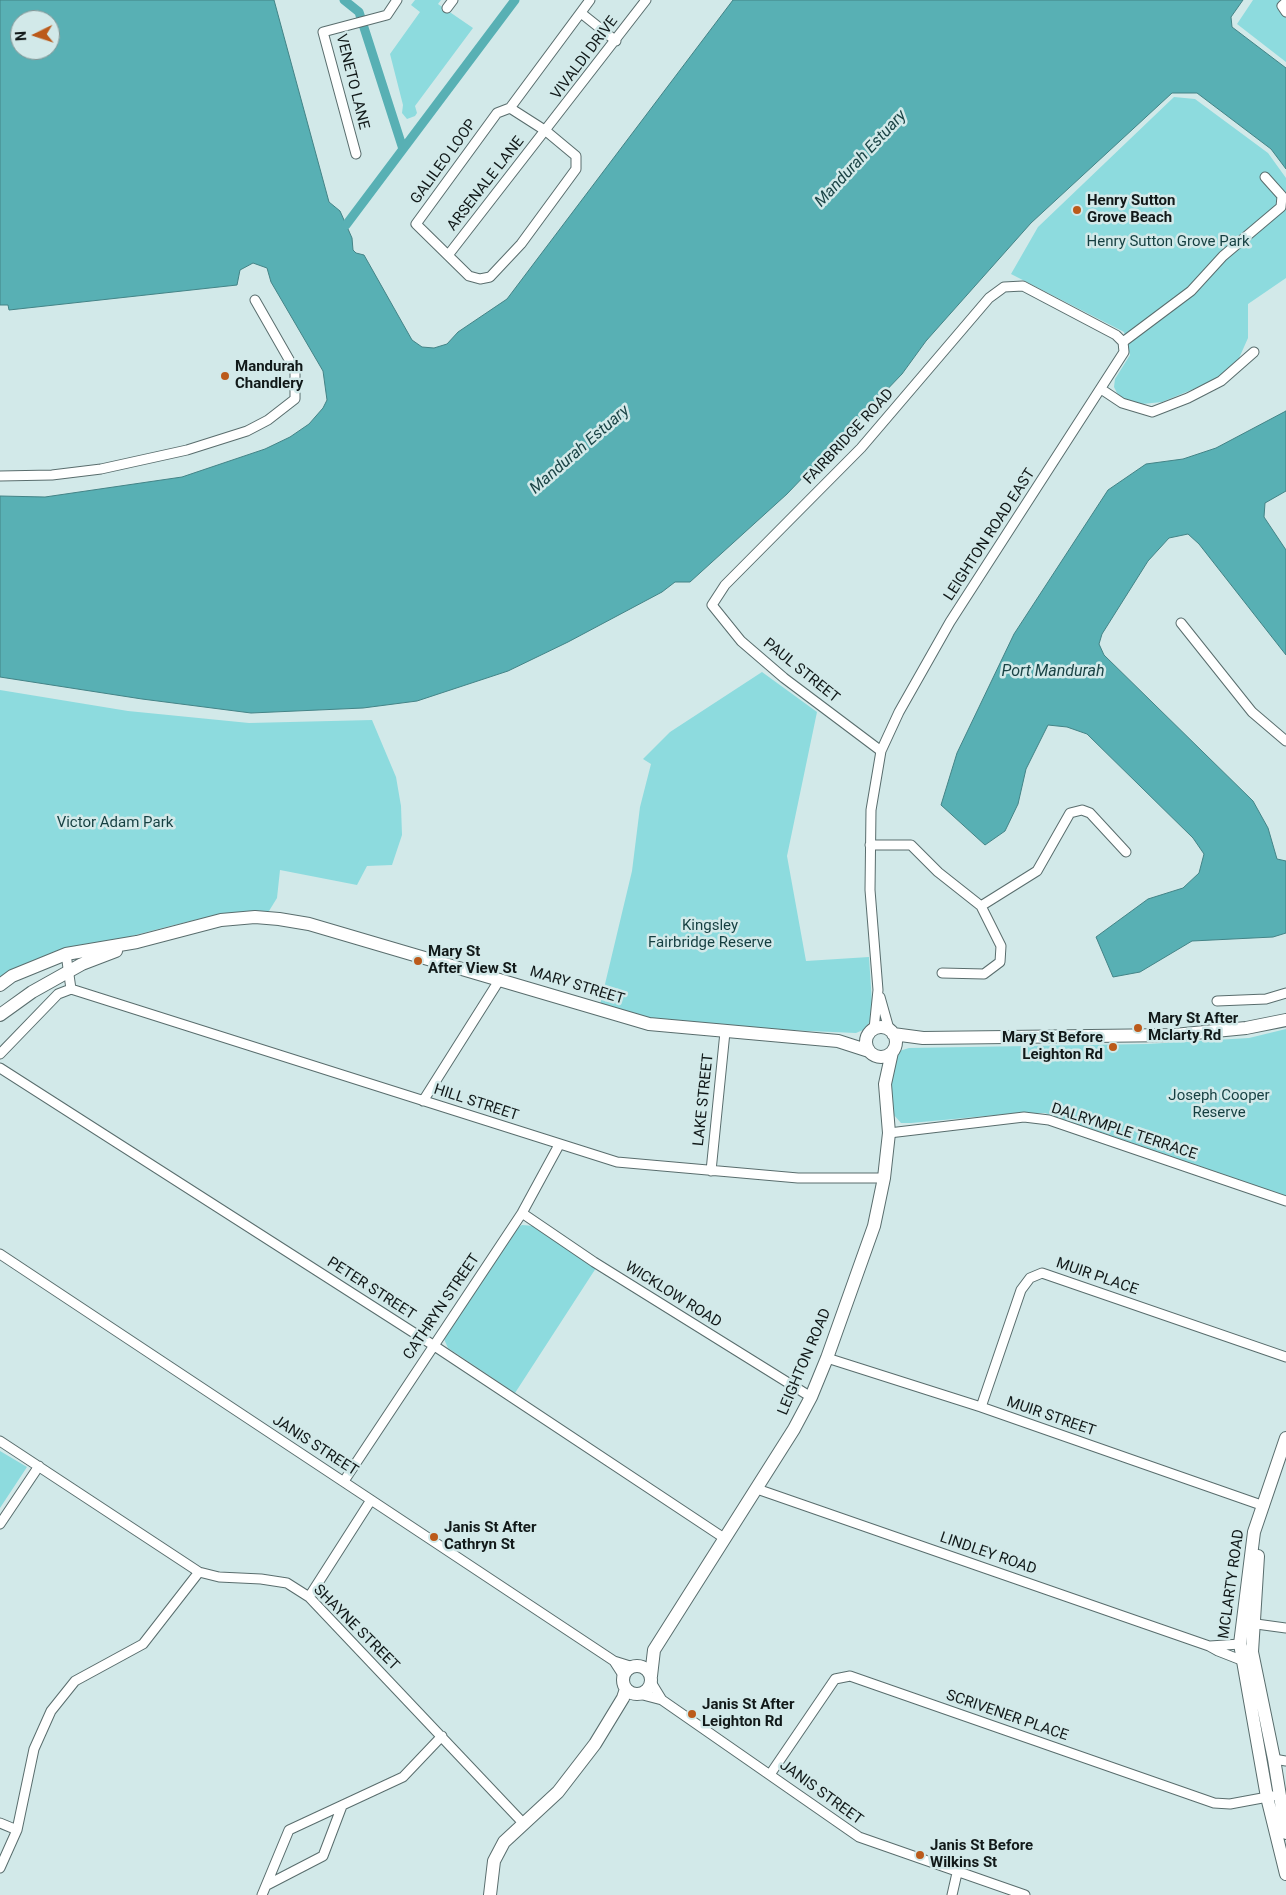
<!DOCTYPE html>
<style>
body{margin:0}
#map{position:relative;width:1286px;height:1895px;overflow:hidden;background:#d2e9e9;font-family:Roboto,sans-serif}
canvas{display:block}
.north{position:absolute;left:10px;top:10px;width:50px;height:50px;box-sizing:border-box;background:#d2e9e9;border:1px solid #859696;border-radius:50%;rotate:266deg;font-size:14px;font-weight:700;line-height:20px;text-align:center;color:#111919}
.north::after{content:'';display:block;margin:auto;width:18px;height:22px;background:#bb5a1a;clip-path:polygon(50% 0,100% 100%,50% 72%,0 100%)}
</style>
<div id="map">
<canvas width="1286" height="1895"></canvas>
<div class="north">N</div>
</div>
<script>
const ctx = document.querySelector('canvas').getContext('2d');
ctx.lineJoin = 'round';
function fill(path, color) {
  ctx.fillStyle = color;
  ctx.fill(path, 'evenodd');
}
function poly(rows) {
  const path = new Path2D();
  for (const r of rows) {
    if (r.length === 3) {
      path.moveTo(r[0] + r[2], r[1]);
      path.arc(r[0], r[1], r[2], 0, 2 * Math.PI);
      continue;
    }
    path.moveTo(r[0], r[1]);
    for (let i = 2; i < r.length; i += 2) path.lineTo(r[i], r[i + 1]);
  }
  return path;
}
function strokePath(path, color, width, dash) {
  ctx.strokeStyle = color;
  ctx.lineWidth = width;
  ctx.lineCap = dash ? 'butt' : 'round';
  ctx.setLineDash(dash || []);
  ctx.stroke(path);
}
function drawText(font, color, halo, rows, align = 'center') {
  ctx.font = font + ' Roboto,sans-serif';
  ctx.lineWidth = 5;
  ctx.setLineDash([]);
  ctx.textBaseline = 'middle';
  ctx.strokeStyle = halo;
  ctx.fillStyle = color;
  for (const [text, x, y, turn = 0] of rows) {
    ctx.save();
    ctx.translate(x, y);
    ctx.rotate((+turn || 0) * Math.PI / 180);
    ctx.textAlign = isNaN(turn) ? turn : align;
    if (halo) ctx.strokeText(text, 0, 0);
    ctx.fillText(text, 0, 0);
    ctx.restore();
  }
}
fill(poly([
 [415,0,441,0,438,4,473,28,415,106,417,113,415,116,407,119,402,113,403,105,390,54,420,12,411,5],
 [1253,0,1286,0,1286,62,1237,24],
 [1174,97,1195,99,1268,153,1286,178,1286,278,1248,304,1248,338,1236,365,1213,381,1162,402,1142,404,1127,401,1118,395,1114,387,1115,379,1130,355,1124,332,1011,274,1038,227],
 [762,672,817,712,787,856,806,961,869,957,872,1003,870,1022,863,1030,856,1033,740,1028,670,1023,630,1014,600,1005,632,871,640,807,651,764,643,759,670,732],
 [0,690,128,711,249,723,372,720,396,777,401,806,402,835,392,865,367,866,357,885,280,870,277,898,269,911,211,916,166,927,113,941,0,979],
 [1286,1029,1286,1196,1045,1113,1018,1113,911,1123,901,1123,893,1114,889,1068,896,1052,909,1048,1147,1044,1249,1038],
 [522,1225,534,1226,596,1268,515,1393,448,1348,444,1339,517,1228],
 [0,1451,27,1467,0,1508]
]), '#8ddbde');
const water = poly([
 [0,0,274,0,329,202,340,211,352,238,353,250,356,253,364,255,412,340,422,347,434,348,447,344,458,332,507,299,733,0,1243,0,1231,17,1232,27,1286,68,1286,169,1271,149,1197,93,1172,93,1031,223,926,341,902,374,787,494,690,582,675,582,662,592,568,642,508,671,417,701,363,708,251,713,142,699,0,677,0,496,45,497,182,477,265,449,290,437,309,424,323,408,327,400,323,371,271,282,267,268,253,263,240,270,237,285,9,310,8,305,0,305,0,0],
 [20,20,50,20,50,50,20,50,20,20],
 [1286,411,1286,491,1265,503,1264,517,1286,550,1286,655,1199,544,1188,534,1169,538,1148,561,1102,634,1099,644,1104,655,1253,801,1268,828,1277,859,1286,861,1286,933,1273,937,1192,941,1140,972,1113,977,1096,937,1148,899,1183,888,1199,873,1204,854,1193,838,1087,734,1067,727,1048,725,1026,769,1018,804,1005,831,985,845,941,805,957,753,1014,634,1108,490,1146,464,1183,459,1216,448,1286,411]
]);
fill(water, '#58b0b4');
strokePath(water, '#438386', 1);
strokePath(poly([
 [344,0,359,12,403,149],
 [346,225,515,0]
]), '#58b0b4', 9);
const street = poly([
 [1286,2,1282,6,1286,12],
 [447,8,453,0],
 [581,13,616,41],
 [510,108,546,131,576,156,576,169,521,244,490,277,480,279,469,276,416,224,497,113,510,108],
 [510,108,590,0],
 [356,154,323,32,387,15,397,0],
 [449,254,646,0],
 [1123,342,1191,291,1223,256,1281,207,1282,196,1265,177],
 [1101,389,1122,403,1152,412,1188,398,1221,381,1254,352],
 [0,476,52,475,101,469,187,450,247,431,268,420,295,399,295,370,255,300],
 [1181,623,1252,712,1286,741],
 [881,751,784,678,741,641,712,605,725,585,861,448,989,298,1004,287,1023,286,1116,335,1123,342],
 [870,845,911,845,938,872,981,906,1001,946,1000,962,984,974,942,973],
 [981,906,1037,871,1070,813,1082,810,1090,813,1126,852],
 [71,989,617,1162,798,1178,884,1178],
 [880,997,889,1029],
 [1217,1001,1266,999,1286,993],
 [874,1029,878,990,870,890,871,810,881,751,899,712,950,622,1124,352,1123,342],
 [0,1054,58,994,71,989,66,954],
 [0,1068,433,1345,724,1538],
 [423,1101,500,979],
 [889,1133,1024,1117,1049,1120,1286,1201],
 [711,1171,725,1032],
 [522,1213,594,1262,811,1397],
 [0,1254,614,1661,630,1666],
 [827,1358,981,1407,1264,1506],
 [981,1407,1021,1290,1030,1278,1042,1273,1286,1357],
 [0,1441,199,1572,219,1577,261,1579,287,1583,309,1597,524,1824],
 [344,1481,522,1213,559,1145],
 [757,1489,1209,1646,1218,1651,1241,1660],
 [0,1524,39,1466],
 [309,1597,371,1500],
 [1249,1623,1286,1628],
 [1210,1646,1240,1644],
 [614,1661,623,1675],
 [651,1682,662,1700],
 [639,1694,662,1700,859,1837,1025,1895],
 [1274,1759,1286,1761],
 [771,1773,835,1679,850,1676,1214,1803,1230,1804,1273,1796],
 [0,1823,17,1830],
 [0,1868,17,1830,34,1749,51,1711,75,1681,143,1644,199,1572],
 [267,1885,323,1856,342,1806],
 [262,1895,289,1830,403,1777,442,1736],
 [952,1895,957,1873]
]);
const secondary = poly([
 [0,985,12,976,66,954,137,942,221,920,255,917,279,919,309,924,649,1024,838,1041,869,1051],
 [0,1015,32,992,82,964,116,951],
 [881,1042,15],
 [893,1034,923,1038,1174,1035,1246,1028,1286,1020],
 [1286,1438,1254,1532,1240,1644,1267,1797,1286,1874],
 [1258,1556,1252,1652,1274,1759,1286,1833],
 [637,1680,14],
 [651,1676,654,1650,794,1429,811,1397,827,1358,874,1226,884,1178,889,1133,885,1084,892,1052],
 [490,1895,494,1861,504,1842,558,1792,595,1744,623,1698,626,1689]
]);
strokePath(street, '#596d6d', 11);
strokePath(secondary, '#596d6d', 14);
strokePath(street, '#fff', 9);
strokePath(secondary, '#fff', 12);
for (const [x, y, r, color] of [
 [1077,210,5,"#bb5a1a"],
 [225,376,5,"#bb5a1a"],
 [418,961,5,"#bb5a1a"],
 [1138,1028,5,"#bb5a1a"],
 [1113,1047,5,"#bb5a1a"],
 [434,1537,5,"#bb5a1a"],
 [692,1714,5,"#bb5a1a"],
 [920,1855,5,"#bb5a1a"]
]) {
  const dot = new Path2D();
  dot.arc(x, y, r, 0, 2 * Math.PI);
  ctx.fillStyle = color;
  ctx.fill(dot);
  strokePath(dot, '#d2e9e9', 2);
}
drawText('15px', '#111919', '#d2e9e9', [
 ["VIVALDI DRIVE",585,58,-53],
 ["VENETO LANE",352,82,76],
 ["GALILEO LOOP",444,162,-54],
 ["ARSENALE LANE",486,184,-52],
 ["FAIRBRIDGE ROAD",849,437,-47],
 ["LEIGHTON ROAD EAST",990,535,-57],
 ["PAUL STREET",801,671,39],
 ["MARY STREET",577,986,17],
 ["LAKE STREET",704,1100,-84],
 ["HILL STREET",476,1103,18],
 ["DALRYMPLE TERRACE",1124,1132,18],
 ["MUIR PLACE",1097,1277,19],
 ["PETER STREET",371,1289,33],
 ["WICKLOW ROAD",673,1295,32],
 ["CATHRYN STREET",442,1307,-56],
 ["LEIGHTON ROAD",805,1362,-67],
 ["MUIR STREET",1051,1417,19],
 ["JANIS STREET",315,1446,33],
 ["LINDLEY ROAD",988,1554,19],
 ["MCLARTY ROAD",1232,1584,-82],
 ["SHAYNE STREET",356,1628,45],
 ["SCRIVENER PLACE",1007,1716,19],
 ["JANIS STREET",821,1793,36]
]);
drawText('bold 15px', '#111919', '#d2e9e9', [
 ["Henry Sutton",1087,201],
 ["Grove Beach",1087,218],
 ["Mandurah",235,367],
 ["Chandlery",235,384],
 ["Mary St",428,952],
 ["After View St",428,969],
 ["Mary St After",1148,1019],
 ["Mclarty Rd",1148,1036],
 ["Mary St Before",1103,1038,"right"],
 ["Leighton Rd",1103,1055,"right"],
 ["Janis St After",444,1528],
 ["Cathryn St",444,1545],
 ["Janis St After",702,1705],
 ["Leighton Rd",702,1722],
 ["Janis St Before",930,1846],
 ["Wilkins St",930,1863]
], 'left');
drawText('15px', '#153f41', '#d2e9e9', [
 ["Henry Sutton Grove Park",1168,242],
 ["Victor Adam Park",115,823],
 ["Kingsley",710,926],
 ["Fairbridge Reserve",710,943],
 ["Joseph Cooper",1219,1096],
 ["Reserve",1219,1113]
]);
drawText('italic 16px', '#1b4446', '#d2e9e9', [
 ["Mandurah Estuary",861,159,-47],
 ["Mandurah Estuary",580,450,-41],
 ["Port Mandurah",1053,672]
]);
</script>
